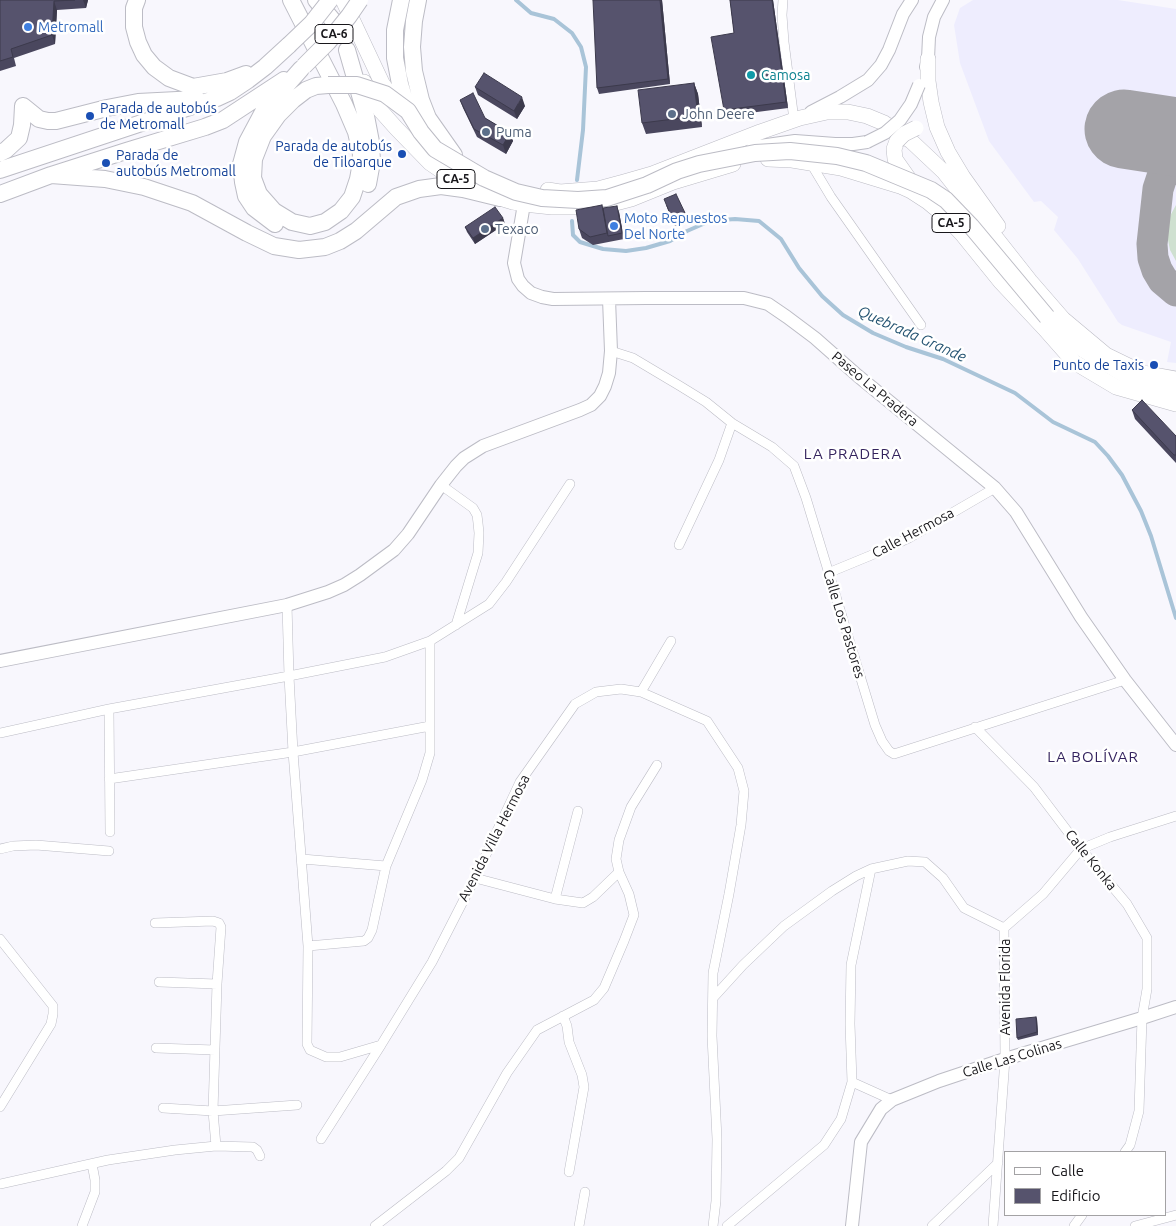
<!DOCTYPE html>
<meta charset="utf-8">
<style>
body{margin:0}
#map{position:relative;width:1176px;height:1226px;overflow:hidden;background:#f8f7fd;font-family:Ubuntu,sans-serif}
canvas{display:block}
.legend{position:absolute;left:1004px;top:1151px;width:162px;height:65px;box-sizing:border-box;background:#fff;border:1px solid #a3a2a4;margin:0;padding:6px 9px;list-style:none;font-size:15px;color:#18171b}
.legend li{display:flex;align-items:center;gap:10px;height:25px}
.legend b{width:25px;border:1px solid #a3a2a4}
</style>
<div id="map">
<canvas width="1176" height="1226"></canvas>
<ul class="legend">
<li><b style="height:6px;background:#fff"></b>Calle</li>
<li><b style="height:14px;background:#56536d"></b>Edificio</li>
</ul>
</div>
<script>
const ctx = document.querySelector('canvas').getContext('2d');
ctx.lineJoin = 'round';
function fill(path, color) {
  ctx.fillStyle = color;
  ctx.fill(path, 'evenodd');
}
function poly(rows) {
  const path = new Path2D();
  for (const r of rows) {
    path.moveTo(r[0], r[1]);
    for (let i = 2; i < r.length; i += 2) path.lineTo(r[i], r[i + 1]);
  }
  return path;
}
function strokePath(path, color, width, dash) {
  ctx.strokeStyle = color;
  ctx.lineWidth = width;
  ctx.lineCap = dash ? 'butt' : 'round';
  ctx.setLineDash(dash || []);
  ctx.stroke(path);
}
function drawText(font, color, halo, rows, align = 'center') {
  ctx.font = font + ' Ubuntu,sans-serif';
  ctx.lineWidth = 5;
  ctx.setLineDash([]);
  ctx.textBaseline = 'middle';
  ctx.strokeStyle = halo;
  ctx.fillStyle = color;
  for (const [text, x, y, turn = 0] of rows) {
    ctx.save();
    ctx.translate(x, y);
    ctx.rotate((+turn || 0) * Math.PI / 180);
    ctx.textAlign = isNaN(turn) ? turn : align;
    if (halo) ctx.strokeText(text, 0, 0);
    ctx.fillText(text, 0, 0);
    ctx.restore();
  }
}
fill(poly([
 [973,0,1118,0,1176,9,1176,363,1167,362,1171,342,1122,325,1118,322,1078,259,1054,230,1058,217,1041,201,1034,202,989,141,960,63,954,25,960,8]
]), '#eeedfe');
fill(poly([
 [1176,205,1176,261,1170,250,1168,240,1165,240,1166,227,1170,216]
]), '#cfe0d0');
strokePath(poly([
 [516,0,531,13,554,19,572,33,581,47,586,67,583,130,577,180],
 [572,221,573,235,580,242,603,249,626,251,646,248,670,241,687,231,710,221,735,219,759,221,781,239,799,268,822,296,843,315,873,333,906,347,943,359,1015,393,1053,422,1095,442,1108,456,1122,475,1141,511,1151,536,1176,618]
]), '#a9c4d8', 4);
strokePath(poly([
 [1176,162,1162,177,1158,189,1152,244,1153,258,1157,270,1163,280,1176,291]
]), '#a4a3a8', 31);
strokePath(poly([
 [1124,129,1176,137]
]), '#a4a3a8', 79);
const street = poly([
 [783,0,782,15,784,42,794,120],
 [810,162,831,197,921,325],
 [611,351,633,358,680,386,706,402,732,423,772,447,794,466,806,498,875,725,882,741,889,751,894,754,1125,680],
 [441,485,473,508,477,515,478,523,479,533,478,553,456,625],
 [679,545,719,460,732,423],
 [828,573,879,552,909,538,995,488],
 [287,605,289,676,293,752,308,946,307,1044,310,1050,326,1057,340,1057,381,1045,432,962,475,878,520,782,575,704,596,692,621,689,641,692,707,721,738,768,744,791,741,825,729,894,713,973,712,1036,717,1139,716,1201,713,1226],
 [641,692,671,641],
 [109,709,110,832],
 [975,727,1034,787,1081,849,1127,904,1147,938,1147,989,1142,1018,1139,1111,1130,1145,1125,1152],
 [0,733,109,709,289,676,385,657,430,641,489,604,506,582,570,484],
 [109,779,293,752,430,726],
 [0,849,13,846,36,845,109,851],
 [302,859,386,866],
 [475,878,555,899,583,903,593,897,619,872],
 [555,899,578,811],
 [155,923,213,921,219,923,221,927,217,984,213,1111,216,1146],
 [0,939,53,1006,53,1014,51,1024,0,1107],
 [308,946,364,941,368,938,372,930,386,866,422,780,430,753,430,641],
 [159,982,217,984],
 [713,998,743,965,784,926,832,891,856,876,871,869,908,861,925,862,943,878,964,908,1004,928,1043,894,1081,849,1110,837,1176,816],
 [563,1016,567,1026,569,1042,582,1075,584,1087,569,1172],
 [156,1048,215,1050],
 [852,1082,892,1100],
 [163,1108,213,1111,297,1105],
 [321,1139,381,1045],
 [0,1184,108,1160,175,1150,216,1146,253,1147,257,1150,260,1156],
 [82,1226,95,1192,95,1180,92,1164],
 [375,1226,446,1171,459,1158,507,1073,537,1030,594,1000,604,988,624,941,634,915,629,894,619,872,616,859,619,840,631,807,657,765],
 [579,1226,585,1192],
 [727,1226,824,1145,841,1119,852,1082,850,1024,851,965,871,869],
 [932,1226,998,1163],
 [993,1226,1005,1059,1004,928],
 [1074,1226,1082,1215],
 [1135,1226,1176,1215]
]);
const secondary = poly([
 [926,67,928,59,929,37,934,17,943,0],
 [811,112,840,97,868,80,881,65,889,50,903,14,912,0],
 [753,147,795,141,835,144,853,144,867,142],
 [524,204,514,263,518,279,523,286,531,293,542,297,553,299,646,298,744,298,768,304,787,317,815,338,858,376,995,488,1016,512,1081,617,1125,680,1176,745],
 [0,661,287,605,328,592,344,585,360,575,394,550,408,534,441,485,456,466,464,458,483,446,580,410,591,405,600,396,605,386,609,373,611,351,609,299],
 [852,1226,861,1142,881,1109,892,1100,939,1081,1005,1059,1142,1018,1176,1007]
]);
const primary = poly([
 [343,0,382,83,394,100],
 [928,59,928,81,931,102,937,127,948,152,963,177,998,226],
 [364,82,380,110,396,128,430,163,452,178,500,198,513,202,524,204,552,207,582,207],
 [897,141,894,149,895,159,914,186],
 [768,159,792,160,841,168,900,186,911,191,928,202,946,217,962,234,1000,281,1044,328,1074,362,1116,387,1176,404],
 [548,190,560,192,598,189,624,182,652,174,760,132,800,118,827,112,848,112,867,116,884,123,911,141,944,172,1030,281,1063,319,1106,355,1143,373,1176,379],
 [608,205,631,199,673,182,733,164]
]);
const highway = poly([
 [137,0,134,8,134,27,138,42,144,55,154,67,169,78,193,87,227,81,246,74],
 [291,0,344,104,356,132,361,154,360,168,358,179,352,197,341,211,325,222,310,226,292,222,274,211,259,194,253,178,254,159,263,136,278,115,293,100,306,90,316,86,328,85],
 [316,0,335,23],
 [401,0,395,30,395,58,400,84,408,111],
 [418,0,414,21,412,47,414,71,421,100,428,118,454,155],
 [347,50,366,116,371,142,372,162,368,184],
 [23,106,39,119,48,121,56,121,107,108,138,102,197,99],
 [0,153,6,150,19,138,22,125,23,106],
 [0,170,217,98,230,92,248,80,265,67,289,45],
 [51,175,105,179,144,187,192,203,247,233,274,246,299,250,325,247,340,241,356,231,396,197,419,189,441,186,463,189,500,198],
 [0,194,51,175,126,151,205,127,223,120,284,80],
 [275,224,254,208,246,196,243,182,241,164,247,142,263,112,301,69],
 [1047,317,1060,330,1084,350,1125,375,1145,383,1176,392]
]);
strokePath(street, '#bcbcc5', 10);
strokePath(secondary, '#bcbcc5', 14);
strokePath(primary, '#bcbcc5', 16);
strokePath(highway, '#bcbcc5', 18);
strokePath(street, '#fff', 9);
strokePath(secondary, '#fff', 12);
strokePath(primary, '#fff', 15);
strokePath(highway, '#fff', 16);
const secondaryBridge = poly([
 [867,142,885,133,900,120,911,104,919,85]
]);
const primaryBridge = poly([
 [897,141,904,134,916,128]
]);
const highwayBridge = poly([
 [289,45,312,23,330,0],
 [304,66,328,42,349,16,360,0],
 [328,85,357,85,385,94,408,111,421,132,435,149,484,178,516,192,542,198,578,200,607,198,647,185,677,171,699,164,755,153,790,151,837,156,866,163,931,190,946,200,971,226,1047,317]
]);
strokePath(secondaryBridge, '#bcbcc5', 14, []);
strokePath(primaryBridge, '#bcbcc5', 16, []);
strokePath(highwayBridge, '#bcbcc5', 18, []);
strokePath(secondaryBridge, '#fff', 12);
strokePath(primaryBridge, '#fff', 15);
strokePath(highwayBridge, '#fff', 16);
fill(poly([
 [0,0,88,0,86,8,57,10,55,44,14,58,16,66,0,71],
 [662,0,670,84,599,94,597,88],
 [730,0,773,0,788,108,726,116,724,110,734,33],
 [694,83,698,94,702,127,646,134,642,123],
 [475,87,525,106,517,119,478,95],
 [460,100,485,118,510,133,513,141,506,154,477,137,463,108],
 [666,205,686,215,688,221,675,226],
 [603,208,619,212,624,239,593,245,582,238,579,229],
 [503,218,505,224,475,244,467,232,465,227],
 [1132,410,1176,436,1176,463,1135,419],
 [1036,1017,1037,1019,1038,1035,1018,1040,1017,1038]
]), '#4a475e');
fill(poly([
 [83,0,88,0,86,8],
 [660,0,662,0,670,84,668,79],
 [772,0,773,0,788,108,786,102],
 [54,1,57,10,55,44,52,35],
 [694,83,698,94,702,127,698,116],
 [522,97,525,106,517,119,514,111],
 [510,133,513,141,506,154,503,145],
 [617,206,619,212,624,239,622,233],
 [503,218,505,224,475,244,473,238],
 [1036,1017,1037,1019,1038,1035,1037,1032]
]), '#3c3a4c');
const building = poly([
 [0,0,75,0,54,1,52,35,11,49,13,57,0,61,0,0],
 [593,0,660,0,668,79,597,88,593,0],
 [730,0,772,0,786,102,724,110,711,37,734,33,730,0],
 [484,73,522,97,514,111,475,87,484,73],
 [694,83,698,116,642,123,638,90,694,83],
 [473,93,485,118,510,133,503,145,474,129,460,100,473,93],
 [676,194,686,215,673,221,664,199,676,194],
 [602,205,607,233,590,237,579,229,576,210,602,205],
 [617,206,622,233,608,236,603,208,617,206],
 [495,207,503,218,473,238,465,227,495,207],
 [1142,400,1176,436,1176,455,1174,455,1132,410,1142,400],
 [1036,1017,1037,1032,1017,1038,1016,1019,1036,1017]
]);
fill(building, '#56536d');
strokePath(building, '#3c3a4c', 1);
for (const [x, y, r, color] of [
 [28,27,5,"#3f7fe0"],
 [751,75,5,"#0f9aa8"],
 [672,114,5,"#5c6f8a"],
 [90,116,5,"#1a4fb4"],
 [486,132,5,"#5c6f8a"],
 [402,154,5,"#1a4fb4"],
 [106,163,5,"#1a4fb4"],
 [614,226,5,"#3f7fe0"],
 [485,229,5,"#5c6f8a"],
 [1154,365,5,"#1a4fb4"]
]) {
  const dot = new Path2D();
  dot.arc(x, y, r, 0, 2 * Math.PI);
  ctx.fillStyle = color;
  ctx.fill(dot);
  strokePath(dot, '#fff', 2);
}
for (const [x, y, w] of [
 [334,34,38],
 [456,179,38],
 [951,223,38]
]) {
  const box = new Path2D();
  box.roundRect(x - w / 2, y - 9.5, w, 19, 4);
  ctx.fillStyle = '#fff';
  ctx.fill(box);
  strokePath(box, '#18171b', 1);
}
drawText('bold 12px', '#18171b', null, [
 ["CA-6",334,34],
 ["CA-5",456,179],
 ["CA-5",951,223]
]);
drawText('14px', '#366cbe', '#fff', [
 ["Metromall",38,27],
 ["Moto Repuestos",624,218],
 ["Del Norte",624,234]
], 'left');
drawText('14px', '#0d838f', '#fff', [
 ["Camosa",761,75]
], 'left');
drawText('14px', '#164399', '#fff', [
 ["Parada de autobús",100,108],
 ["de Metromall",100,124],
 ["Parada de autobús",392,146,"right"],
 ["de Tiloarque",392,162,"right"],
 ["Parada de",116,155],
 ["autobús Metromall",116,171],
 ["Punto de Taxis",1144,365,"right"]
], 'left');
drawText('14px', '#4e5e75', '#fff', [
 ["John Deere",682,114],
 ["Puma",496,132],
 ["Texaco",495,229]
], 'left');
drawText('14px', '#18171b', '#fff', [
 ["Paseo La Pradera",875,389,40],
 ["Calle Hermosa",913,533,-28],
 ["Calle Los Pastores",844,624,73],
 ["Avenida Villa Hermosa",494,838,-63],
 ["Calle Konka",1091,860,51],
 ["Avenida Florida",1005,987,-90],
 ["Calle Las Colinas",1012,1058,-17]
]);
drawText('italic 15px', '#255472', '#fff', [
 ["Quebrada Grande",912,334,24]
]);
ctx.letterSpacing = '1px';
drawText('15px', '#34235e', '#fff', [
 ["LA PRADERA",853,454],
 ["LA BOLÍVAR",1093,757]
]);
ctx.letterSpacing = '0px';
</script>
